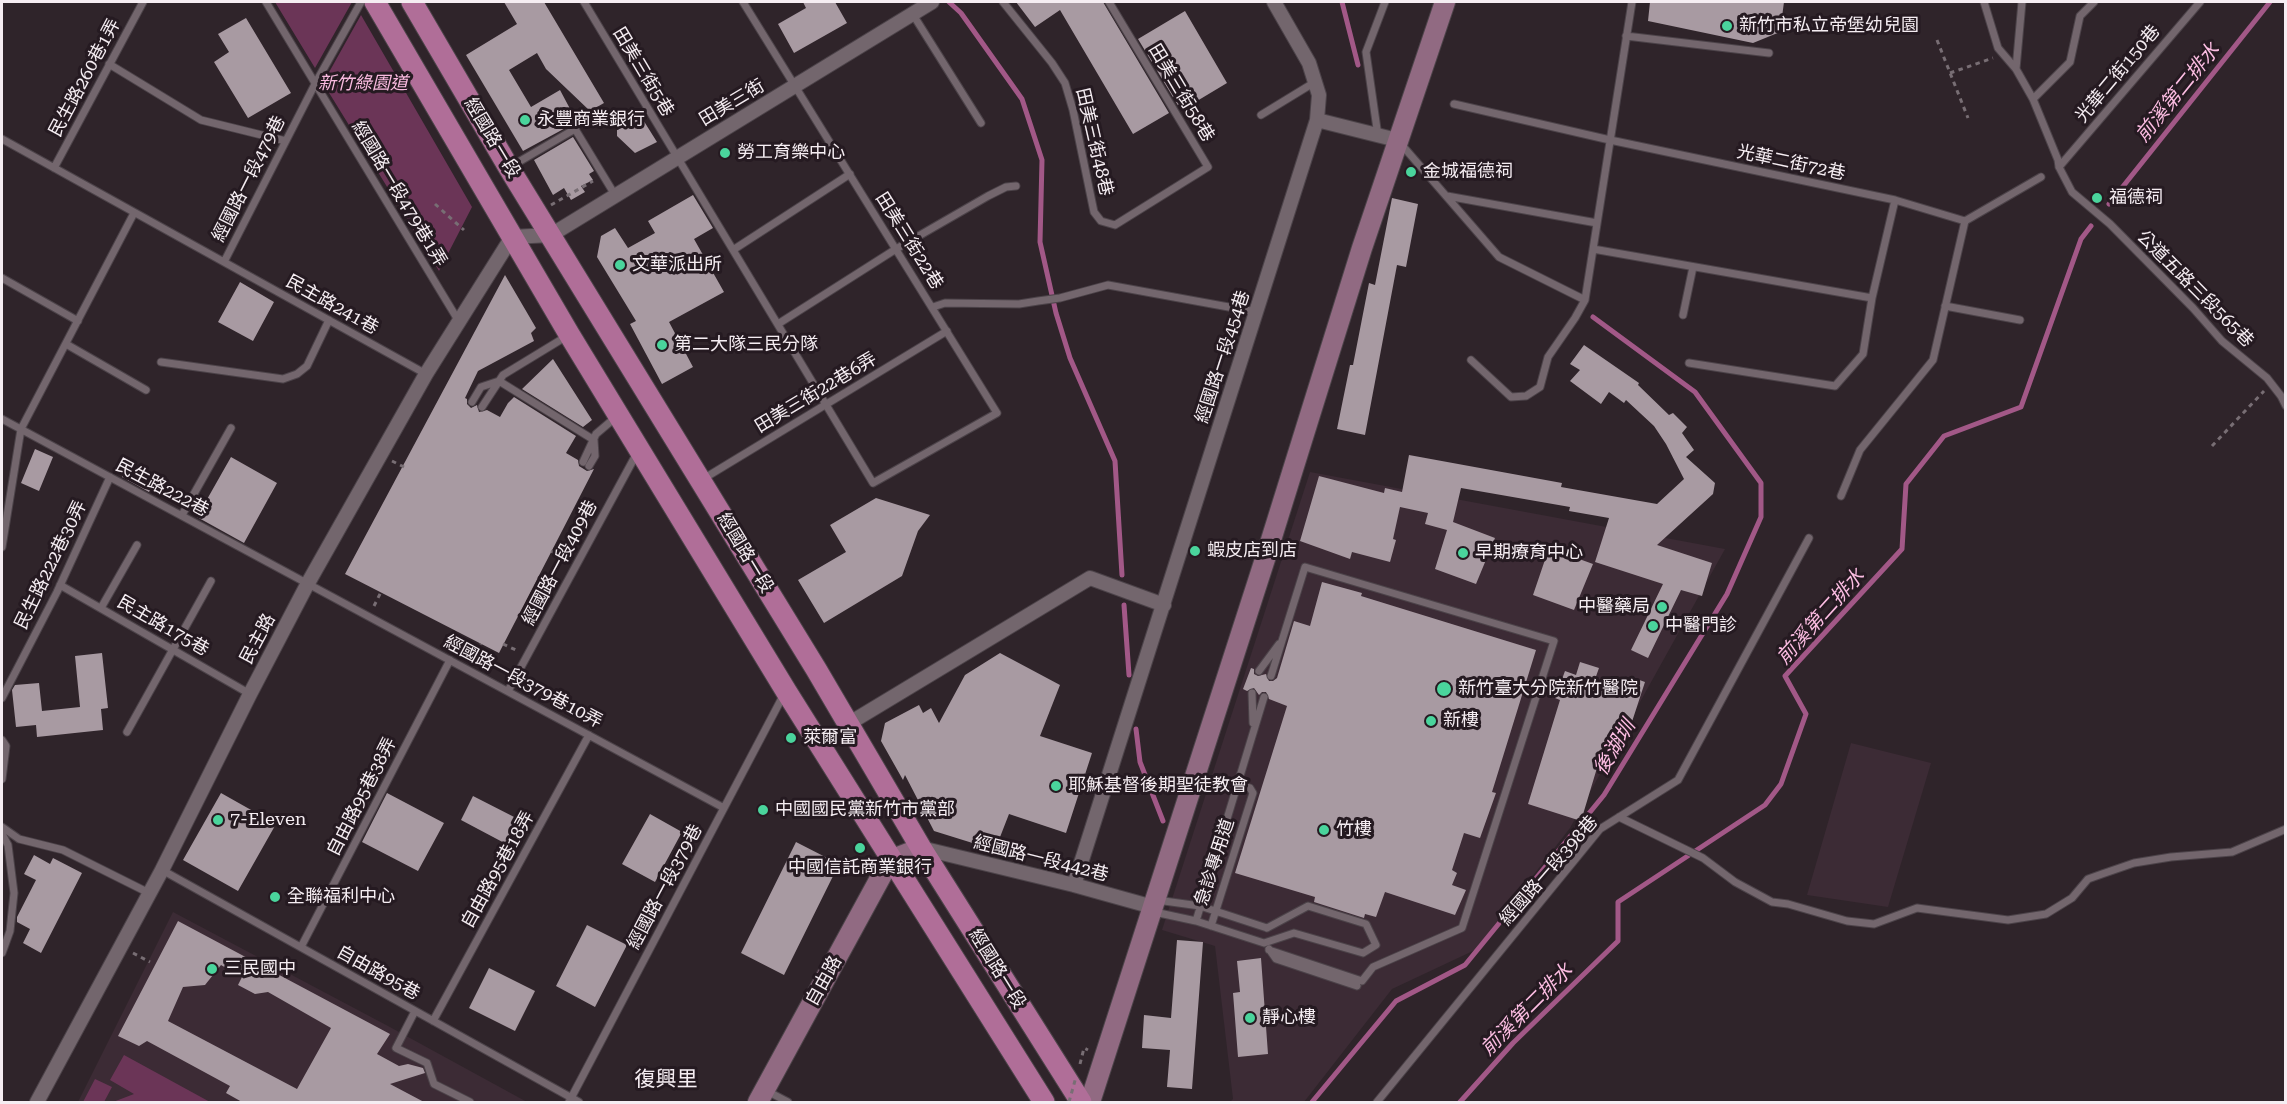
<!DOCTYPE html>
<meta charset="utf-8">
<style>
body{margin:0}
#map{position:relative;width:2287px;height:1104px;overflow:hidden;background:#2f242a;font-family:"Roboto Serif",serif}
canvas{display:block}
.frame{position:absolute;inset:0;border:3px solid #f5edf2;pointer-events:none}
</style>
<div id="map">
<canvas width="2287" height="1104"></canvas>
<div class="frame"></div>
</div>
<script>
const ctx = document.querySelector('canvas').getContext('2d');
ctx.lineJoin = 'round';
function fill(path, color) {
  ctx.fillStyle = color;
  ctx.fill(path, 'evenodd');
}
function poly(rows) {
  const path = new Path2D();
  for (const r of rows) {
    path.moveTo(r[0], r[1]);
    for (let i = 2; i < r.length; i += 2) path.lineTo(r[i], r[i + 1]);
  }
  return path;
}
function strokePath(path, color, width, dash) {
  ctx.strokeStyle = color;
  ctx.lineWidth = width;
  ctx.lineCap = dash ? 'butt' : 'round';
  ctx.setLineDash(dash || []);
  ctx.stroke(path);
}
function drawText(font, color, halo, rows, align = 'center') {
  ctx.font = font + ' "Roboto Serif","Noto Sans TC",serif';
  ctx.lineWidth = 6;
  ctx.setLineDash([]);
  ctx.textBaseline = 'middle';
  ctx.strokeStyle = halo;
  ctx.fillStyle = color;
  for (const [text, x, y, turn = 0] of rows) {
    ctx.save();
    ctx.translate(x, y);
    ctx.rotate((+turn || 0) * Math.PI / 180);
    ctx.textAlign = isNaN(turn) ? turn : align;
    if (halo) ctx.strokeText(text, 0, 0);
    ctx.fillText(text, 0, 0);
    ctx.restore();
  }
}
fill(poly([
 [1310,472,1725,549,1570,828,1475,950,1392,989,1304,1102,1230,1102,1233,1099,1215,946,1162,930],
 [1851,743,1931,763,1888,907,1807,895],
 [173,912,388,1026,527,1102,78,1102]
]), '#3c2b35');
fill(poly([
 [275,2,352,2,315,68],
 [361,15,472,207,439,271,323,83],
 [124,1055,210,1102,113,1102,134,1094,110,1080],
 [95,1079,112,1087,104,1102,83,1102]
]), '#6b3557');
strokePath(poly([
 [949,2,961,13,1022,99,1042,160,1040,242,1056,313,1070,358,1115,461,1122,575],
 [1342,2,1358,65],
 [2109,204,2270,2],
 [1124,605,1129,675],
 [1136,729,1140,762,1163,821],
 [1312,1102,1396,1001,1465,965,1604,795,1727,594,1761,517,1761,483,1695,392,1593,317],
 [1460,1102,1513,1043,1618,941,1618,902,1765,805,1781,784,1806,714,1785,676,1902,549,1906,484,1944,436,2021,407,2081,239,2091,226]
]), '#a25887', 5);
fill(poly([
 [504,2,544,2,604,103,590,111,546,69,537,53,509,70,531,107,560,90,576,120,570,123,571,125,523,151,466,55,517,24],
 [803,2,835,2,847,23,794,53,778,24,806,8],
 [1016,2,1103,2,1169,113,1133,134,1060,10,1035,27],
 [1650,2,1784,2,1780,32,1753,43,1648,21],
 [1185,11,1227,83,1192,104,1190,101,1179,107,1138,39],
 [246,18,291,93,248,118,214,62,229,52,218,34],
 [640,115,657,142,635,153,617,136,617,130],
 [573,137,594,171,589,174,593,180,581,186,585,192,571,200,564,188,553,195,534,160],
 [693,195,713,228,694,239,724,292,669,322,693,367,662,384,630,324,636,321,597,257,601,236,615,228,628,248,655,233,648,221],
 [1392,198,1418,204,1406,267,1397,265,1365,435,1337,429,1350,365,1353,365,1369,283,1375,285],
 [505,275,536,328,531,333,534,341,478,371,465,398,467,399,467,404,471,408,477,405,479,412,487,410,500,417,508,403,514,397,576,436,566,453,578,460,579,466,587,471,594,469,499,653,345,574],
 [240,282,274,302,253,341,218,322],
 [1584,345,1639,383,1638,385,1669,415,1673,413,1687,427,1682,433,1694,450,1686,457,1715,483,1713,494,1657,545,1712,563,1702,596,1681,590,1648,658,1631,650,1663,584,1595,562,1609,518,1569,511,1570,507,1461,488,1453,522,1495,538,1476,584,1435,569,1447,530,1425,524,1428,513,1400,507,1393,539,1396,540,1390,562,1352,552,1350,559,1300,541,1319,476,1384,493,1385,488,1402,492,1409,455,1562,483,1561,487,1657,504,1684,479,1666,444,1654,426,1626,400,1624,403,1609,392,1601,404,1570,381,1580,370,1570,364],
 [553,359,592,420,583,427,522,389],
 [35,449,53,457,39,491,21,483],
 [231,457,277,483,244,543,197,517],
 [128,466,155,481,149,492,122,477],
 [876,498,930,515,918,531,902,576,824,623,798,580,846,552,830,525],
 [1549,548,1593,564,1574,610,1533,595],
 [1322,582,1362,593,1361,596,1536,650,1492,792,1496,793,1480,838,1464,833,1452,870,1457,873,1452,885,1466,890,1455,915,1385,892,1376,917,1365,914,1364,918,1314,902,1315,897,1235,873,1287,706,1269,699,1266,692,1262,692,1259,695,1254,688,1247,691,1243,689,1251,668,1254,669,1254,674,1258,676,1266,674,1269,681,1273,681,1277,678,1294,621,1310,626],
 [102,653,108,708,101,709,103,730,37,737,36,725,16,727,12,690,15,685,39,683,42,711,80,707,75,656],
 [1000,653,1060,685,1040,736,1092,753,1066,833,1009,814,995,850,934,831,905,775,903,780,881,741,885,723,919,705,923,713,931,708,939,723,965,675],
 [1580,662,1599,668,1594,682,1626,693,1631,677,1645,682,1627,737,1612,731,1603,759,1600,758,1581,821,1528,804,1560,700,1555,698,1565,671,1576,675],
 [221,793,276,824,238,891,183,860],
 [387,793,444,823,418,871,362,842],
 [473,796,522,821,510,846,461,820],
 [650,814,682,832,655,882,622,864],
 [796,842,839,864,784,975,741,953],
 [34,855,50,864,53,858,82,873,41,953,23,943,30,929,17,922,17,917,36,880,24,874],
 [178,921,390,1034,377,1054,399,1066,408,1064,423,1068,425,1073,390,1084,424,1102,242,1102,226,1093,230,1086,147,1041,139,1046,118,1036],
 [221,965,242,977,238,985,255,994,268,992,331,1028,297,1089,168,1021,183,987,205,985],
 [587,925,627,945,595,1007,556,986],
 [1177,940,1203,942,1192,1089,1167,1087,1170,1050,1142,1048,1144,1015,1171,1018],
 [1261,958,1268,1054,1238,1057,1233,993,1240,992,1237,961],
 [489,968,535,991,515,1031,469,1008]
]), '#a89aa2');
const lane = poly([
 [266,2,458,320],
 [584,2,873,483,997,413,743,2],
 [1003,2,1052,63,1065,83,1073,110,1094,212,1101,221,1115,225,1208,167,1109,2],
 [1984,2,1998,48,2016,69,2033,99,2058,160,2059,167,2072,192,2110,224,2193,308,2222,341,2267,378,2281,396,2286,406],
 [912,13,981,123],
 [1626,36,1769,53],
 [109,64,201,120,286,141],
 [2016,69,2022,2],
 [2033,99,2070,62,2080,16,2094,2],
 [1454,104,1610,140,1895,200,1965,221,2041,177],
 [1261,115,1315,82],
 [1378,136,1366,52,1385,2],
 [2,139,426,374],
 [1401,144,1499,257,1585,300],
 [510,167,575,129,615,195],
 [2059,167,2200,2],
 [54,168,143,2],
 [1447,196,1597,223],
 [1593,249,1872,298],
 [733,250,850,174],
 [224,262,315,84,361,2],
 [2,278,78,321],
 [1945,306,2020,320],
 [933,307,945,303,1019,304,1038,301,1060,298,1108,285,1256,312],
 [1683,315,1693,267],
 [778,324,896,249,988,196,1006,187,1016,186],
 [66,344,146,390],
 [1471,360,1511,397,1526,396,1540,387,1548,357,1575,318,1585,300,1632,2],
 [161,362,283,379,297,374,307,366,329,320],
 [1689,363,1835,386,1863,354,1872,298,1895,200],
 [472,402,481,387,499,381,594,440,595,456,589,466],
 [482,407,503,375,567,336],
 [2,419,724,808],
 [583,462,596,434,616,417],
 [703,479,947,331],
 [1841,496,1860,450,1933,360,1965,221],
 [182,515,231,428],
 [2,547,21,429,134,213],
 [60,585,250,694],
 [101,608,137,545],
 [1259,671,1279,644],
 [508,691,637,453],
 [1252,693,1253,723],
 [2,698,57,592,110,477],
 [127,732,211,581],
 [2,740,6,746,2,779],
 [1619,817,1703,858,1735,882,1772,902,1788,904,1847,921,1874,924,1917,908,2008,920,2046,914,2072,898,2088,879,2102,874,2134,863,2171,857,2232,852,2286,829],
 [2,827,19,839,63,850,149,893],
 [2,834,8,845,14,893,10,931,2,953],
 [162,870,579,1102],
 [1196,921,1264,697],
 [1211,926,1253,793,1250,788,1242,786,1236,789],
 [1264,943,1294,933,1363,953,1376,945,1366,924,1308,906,1267,928],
 [1264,943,1196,921,1159,913,1153,907,1164,901,1200,906,1267,928],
 [301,947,450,660],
 [1269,949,1276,959,1357,986],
 [1269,950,1362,981,1373,967,1462,928,1554,641,1305,567,1271,676],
 [415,1011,396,1048,427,1063,434,1084,470,1102],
 [433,1021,589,735],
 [767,1091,788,1102],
 [569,1102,783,696],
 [1377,1102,1600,829,1678,780,1809,538]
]);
const street = poly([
 [1317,120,1397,140],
 [848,724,1090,578,1164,605],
 [921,848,1074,885,1153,907],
 [1074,885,1317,120,1319,95,1309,63,1274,2],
 [37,1102,162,870,250,694,308,583,426,374,512,237,551,235,932,2]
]);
const secondary = poly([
 [758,1102,890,860,921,848],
 [1090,1102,1266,556,1362,248,1445,2]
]);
const primary = poly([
 [375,2,569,334,786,691,1044,1102],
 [412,2,509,168,816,669,921,848,1081,1102]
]);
strokePath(lane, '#4c4349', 9);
strokePath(street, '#4c4349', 16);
strokePath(secondary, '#4c4349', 22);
strokePath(primary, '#4c4349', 23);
strokePath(poly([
 [1937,40,1968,118],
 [1950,73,1993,58],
 [435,204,464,230],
 [551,205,593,181],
 [2212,446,2264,391],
 [392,461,404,467],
 [551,551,566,559],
 [374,606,381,592],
 [503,644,518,651],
 [473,661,481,644],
 [133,953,150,962],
 [1080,1064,1084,1048,1088,1050]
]), '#786e74', 3, [4.5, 4.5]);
strokePath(lane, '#73666d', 7);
strokePath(street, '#73666d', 14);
strokePath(secondary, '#916a82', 20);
strokePath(primary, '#b06e98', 21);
strokePath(poly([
 [1069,1102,1076,1077]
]), '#786e74', 3, [4.5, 4.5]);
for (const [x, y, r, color] of [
 [1727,26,6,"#4ad49c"],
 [525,120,6,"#4ad49c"],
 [725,153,6,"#4ad49c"],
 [1411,172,6,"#4ad49c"],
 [2097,198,6,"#4ad49c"],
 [620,265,6,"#4ad49c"],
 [662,345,6,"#4ad49c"],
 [1195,551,6,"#4ad49c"],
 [1463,553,6,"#4ad49c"],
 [1662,607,6,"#4ad49c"],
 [1653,626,6,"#4ad49c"],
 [1444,689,8,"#4ad49c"],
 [1431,721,6,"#4ad49c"],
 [791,738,6,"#4ad49c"],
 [1056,786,6,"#4ad49c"],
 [763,810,6,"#4ad49c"],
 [218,820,6,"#4ad49c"],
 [1324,830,6,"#4ad49c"],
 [860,848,6,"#4ad49c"],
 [275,897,6,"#4ad49c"],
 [212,969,6,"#4ad49c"],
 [1250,1018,6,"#4ad49c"]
]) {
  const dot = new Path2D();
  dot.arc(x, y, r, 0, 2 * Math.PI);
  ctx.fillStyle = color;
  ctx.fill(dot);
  strokePath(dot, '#251a21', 2);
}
drawText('18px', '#f5edf2', '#251a21', [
 ["新竹市私立帝堡幼兒園",1739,26],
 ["永豐商業銀行",537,120],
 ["勞工育樂中心",737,153],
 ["金城福德祠",1423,172],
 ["福德祠",2109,198],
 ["文華派出所",632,265],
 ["第二大隊三民分隊",674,345],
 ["蝦皮店到店",1207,551],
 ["早期療育中心",1475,553],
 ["中醫藥局",1650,607,"right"],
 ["中醫門診",1665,626],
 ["新竹臺大分院新竹醫院",1458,689],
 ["新樓",1443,721],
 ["萊爾富",803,738],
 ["耶穌基督後期聖徒教會",1068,786],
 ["中國國民黨新竹市黨部",775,810],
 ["7-Eleven",230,820],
 ["竹樓",1336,830],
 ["中國信託商業銀行",860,868,"center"],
 ["全聯福利中心",287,897],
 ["三民國中",224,969],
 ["靜心樓",1262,1018]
], 'left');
drawText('18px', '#f5edf2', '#251a21', [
 ["田美三街5巷",643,72,59],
 ["光華二街150巷",2118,74,-50],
 ["民生路260巷1弄",85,78,-62],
 ["田美三街58巷",1181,93,59],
 ["田美三街",732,103,-31],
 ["經國路一段",492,138,59],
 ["田美三街48巷",1094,142,77],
 ["光華二街72巷",1791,163,12],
 ["經國路一段479巷",249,179,-63],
 ["經國路一段479巷1弄",399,194,59],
 ["田美三街22巷",909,241,58],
 ["公道五路三段565巷",2195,289,45],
 ["民主路241巷",332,305,29],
 ["經國路一段454巷",1223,357,-72],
 ["田美三街22巷6弄",816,393,-31],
 ["民生路222巷",162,488,28],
 ["經國路一段",745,553,59],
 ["經國路一段409巷",560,563,-62],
 ["民生路222巷30弄",51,565,-64],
 ["民主路175巷",163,626,30],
 ["民主路",258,639,-62],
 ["經國路一段379巷10弄",523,682,28],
 ["自由路95巷38弄",362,797,-63],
 ["經國路一段442巷",1041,859,14],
 ["急診專用道",1215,862,-72],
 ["自由路95巷18弄",498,870,-61],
 ["經國路一段398巷",1549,871,-49],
 ["經國路一段379巷",665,887,-62],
 ["經國路一段",997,969,58],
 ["自由路95巷",378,973,29],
 ["自由路",824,981,-61]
]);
drawText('italic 18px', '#f9badf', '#251a21', [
 ["新竹綠園道",363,84]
]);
drawText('italic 20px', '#fcbde2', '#251a21', [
 ["前溪第二排水",2178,93,-51],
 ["前溪第二排水",1821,617,-48],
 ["後湖圳",1615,748,-59],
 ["前溪第二排水",1527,1010,-45]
]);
drawText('21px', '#f5edf2', '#251a21', [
 ["復興里",666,1080]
]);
</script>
